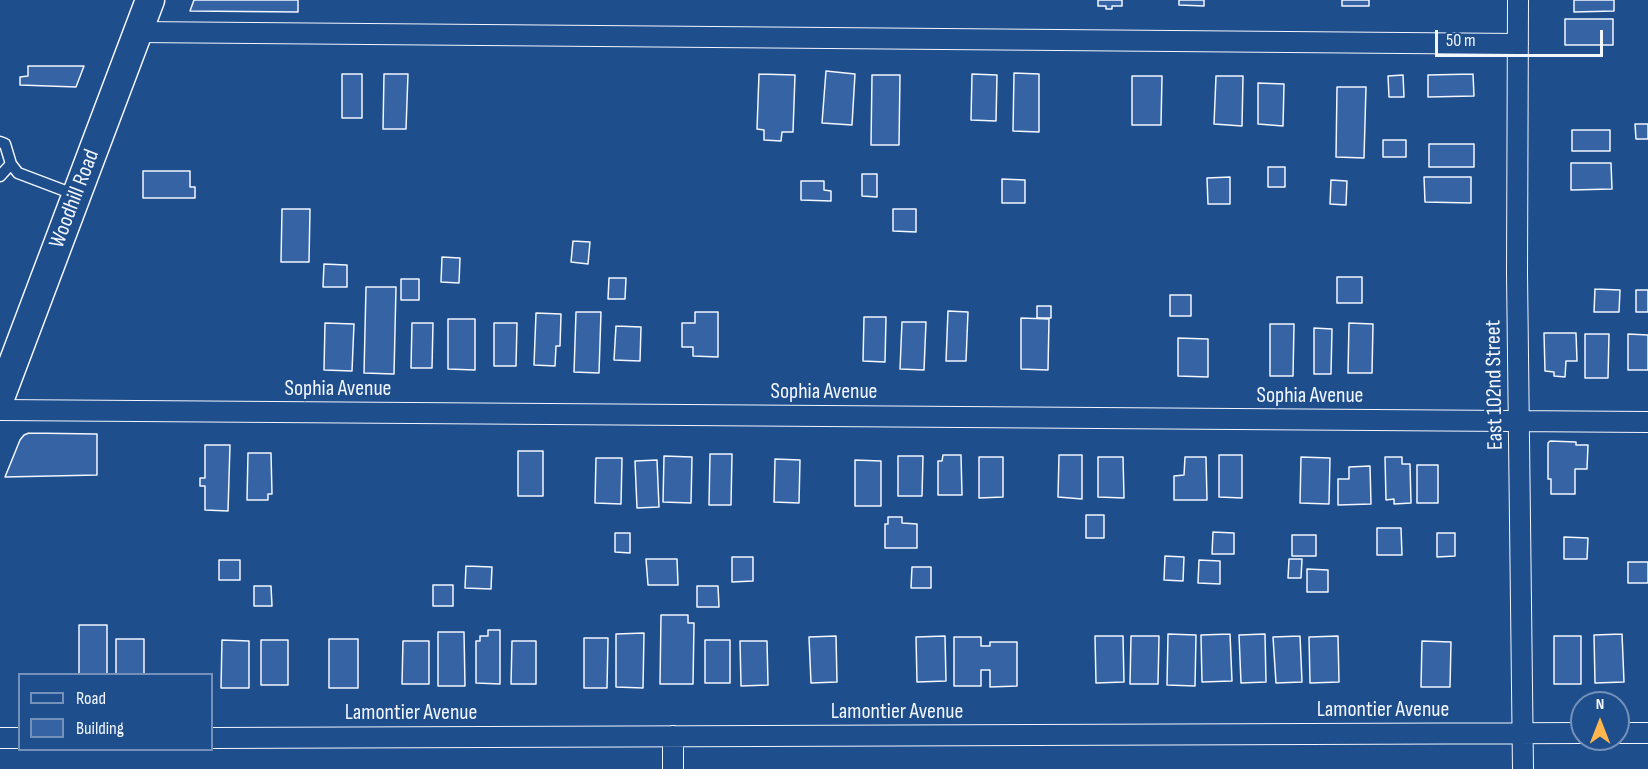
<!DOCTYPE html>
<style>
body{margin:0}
#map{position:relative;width:1648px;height:769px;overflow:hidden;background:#1f4e8c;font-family:"Sofia Sans Condensed",sans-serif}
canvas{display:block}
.legend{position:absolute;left:18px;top:673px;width:195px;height:78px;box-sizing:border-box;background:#1f4e8c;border:2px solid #7391ba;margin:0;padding:8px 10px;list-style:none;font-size:18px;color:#f2f6ff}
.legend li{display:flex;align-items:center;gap:12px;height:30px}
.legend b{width:30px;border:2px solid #7391ba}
.north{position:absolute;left:1570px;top:691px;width:60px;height:60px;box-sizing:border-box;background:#1f4e8c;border:2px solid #7391ba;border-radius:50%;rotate:0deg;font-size:16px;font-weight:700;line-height:24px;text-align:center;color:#f2f6ff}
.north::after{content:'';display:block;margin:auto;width:21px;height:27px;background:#ffb74d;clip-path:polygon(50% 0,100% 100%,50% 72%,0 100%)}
.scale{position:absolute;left:1435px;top:30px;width:168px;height:27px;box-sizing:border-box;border:3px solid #f2f6ff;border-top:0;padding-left:8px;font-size:18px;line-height:21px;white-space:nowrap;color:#f2f6ff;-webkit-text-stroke:4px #1f4e8c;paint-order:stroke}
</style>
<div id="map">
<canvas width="1648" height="769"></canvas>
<ul class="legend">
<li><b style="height:8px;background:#1f4e8c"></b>Road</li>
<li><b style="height:16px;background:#3563a3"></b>Building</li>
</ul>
<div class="north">N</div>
<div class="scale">50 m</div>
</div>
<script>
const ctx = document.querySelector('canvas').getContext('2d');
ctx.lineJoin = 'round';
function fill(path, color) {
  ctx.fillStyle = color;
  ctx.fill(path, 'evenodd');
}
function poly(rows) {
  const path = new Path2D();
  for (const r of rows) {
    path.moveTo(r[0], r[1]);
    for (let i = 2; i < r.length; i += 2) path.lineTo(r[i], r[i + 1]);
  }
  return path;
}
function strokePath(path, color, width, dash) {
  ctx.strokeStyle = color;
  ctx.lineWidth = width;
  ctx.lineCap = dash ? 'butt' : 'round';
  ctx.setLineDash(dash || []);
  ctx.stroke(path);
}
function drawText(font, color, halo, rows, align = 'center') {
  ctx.font = font + ' "Sofia Sans Condensed",sans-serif';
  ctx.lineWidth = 4.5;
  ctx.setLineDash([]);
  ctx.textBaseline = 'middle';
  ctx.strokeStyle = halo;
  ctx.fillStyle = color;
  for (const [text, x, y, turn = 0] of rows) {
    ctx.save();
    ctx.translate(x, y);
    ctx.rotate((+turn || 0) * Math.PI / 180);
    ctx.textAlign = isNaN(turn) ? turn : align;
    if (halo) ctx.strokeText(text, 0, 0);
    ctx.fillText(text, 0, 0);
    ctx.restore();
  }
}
const building = poly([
 [194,0,298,0,298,12,190,11,194,0],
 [1098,0,1122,0,1122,6,1112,6,1112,9,1106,9,1106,6,1098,6,1098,0],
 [1179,0,1204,0,1204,6,1179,5,1179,0],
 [1342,0,1369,0,1369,6,1342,6,1342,0],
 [1574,0,1614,0,1614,11,1574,12,1574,0],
 [1565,19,1613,19,1613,45,1565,45,1565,19],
 [28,66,84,66,76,87,20,85,20,77,28,76,28,66],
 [826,71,855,74,852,125,822,123,826,71],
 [1014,73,1039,74,1039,132,1013,131,1014,73],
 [342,74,362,74,362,118,342,118,342,74],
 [384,74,408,74,406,129,383,129,384,74],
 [759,74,795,75,793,132,782,132,781,141,764,140,764,130,757,129,759,74],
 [972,74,997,75,996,121,971,120,972,74],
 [1473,74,1474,96,1428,97,1428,75,1473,74],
 [872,75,900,75,899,145,871,145,872,75],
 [1403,75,1404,97,1389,97,1388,76,1403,75],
 [1132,76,1162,76,1161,125,1132,125,1132,76],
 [1216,76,1243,76,1242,126,1214,124,1216,76],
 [1258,83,1284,84,1283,126,1258,124,1258,83],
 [1337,87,1366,87,1364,158,1336,157,1337,87],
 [1635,124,1648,124,1648,139,1636,139,1635,124],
 [1572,130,1610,130,1610,151,1572,151,1572,130],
 [1383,140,1406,140,1406,157,1383,157,1383,140],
 [1429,144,1474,144,1474,167,1429,167,1429,144],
 [1571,163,1611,163,1612,189,1571,190,1571,163],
 [1268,167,1285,167,1285,187,1268,187,1268,167],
 [143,171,190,171,190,187,195,187,195,198,143,198,143,171],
 [862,174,877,174,877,197,862,196,862,174],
 [1230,177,1230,204,1208,204,1207,178,1230,177],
 [1424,177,1471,177,1471,203,1425,202,1424,177],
 [1002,179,1025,180,1025,203,1002,203,1002,179],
 [1331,180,1347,181,1346,205,1330,204,1331,180],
 [801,181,824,181,824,190,831,191,831,201,801,200,801,181],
 [282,209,310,209,309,262,281,262,282,209],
 [893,209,916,209,916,232,893,231,893,209],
 [573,241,590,242,588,264,571,262,573,241],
 [442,257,460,258,459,283,441,282,442,257],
 [324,264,347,265,347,287,323,287,324,264],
 [1337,277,1362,277,1362,303,1337,303,1337,277],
 [609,278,626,278,625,299,608,299,609,278],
 [401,279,419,279,419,300,401,300,401,279],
 [366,287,396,287,394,374,364,373,366,287],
 [1595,289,1620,290,1619,312,1594,312,1595,289],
 [1636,290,1648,290,1648,312,1636,312,1636,290],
 [1170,295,1191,295,1191,316,1170,316,1170,295],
 [1037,306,1051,306,1051,318,1037,318,1037,306],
 [948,311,968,312,966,361,946,361,948,311],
 [576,312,601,312,599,373,574,372,576,312],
 [695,312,718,312,718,357,693,356,693,347,682,347,682,323,695,323,695,312],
 [536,313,561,314,560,346,556,346,555,366,534,365,536,313],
 [864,317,886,317,885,362,863,361,864,317],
 [1021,318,1049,319,1048,370,1021,369,1021,318],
 [448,319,475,319,475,370,448,369,448,319],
 [902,322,926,322,924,370,900,369,902,322],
 [325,323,354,324,352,371,324,370,325,323],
 [412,323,433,323,432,368,411,368,412,323],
 [494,323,517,323,516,366,494,366,494,323],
 [1349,323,1373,324,1372,373,1348,373,1349,323],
 [1270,324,1294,324,1293,376,1270,376,1270,324],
 [616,326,641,327,640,361,614,360,616,326],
 [1314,328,1332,329,1331,374,1314,374,1314,328],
 [1544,333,1576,333,1577,361,1566,361,1565,377,1554,376,1554,372,1545,371,1544,333],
 [1585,334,1609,334,1608,378,1585,378,1585,334],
 [1628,334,1648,335,1648,370,1628,370,1628,334],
 [1178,338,1208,339,1208,377,1178,376,1178,338],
 [29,433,97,434,97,475,5,477,20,440,24,435,29,433],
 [1550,441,1576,442,1576,445,1588,445,1587,469,1575,469,1575,494,1551,494,1551,479,1548,479,1548,443,1550,441],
 [205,445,230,445,228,511,205,510,205,486,200,486,200,478,205,478,205,445],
 [518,451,543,451,543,496,518,496,518,451],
 [248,453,271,453,272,494,268,494,268,500,247,500,248,453],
 [710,454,732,454,731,505,709,505,710,454],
 [943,455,961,455,962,495,938,495,938,461,942,461,943,455],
 [1059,455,1082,455,1082,499,1058,497,1059,455],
 [1219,455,1242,455,1242,498,1219,497,1219,455],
 [664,456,692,457,691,503,663,502,664,456],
 [898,456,923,456,922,496,898,496,898,456],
 [979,457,1003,457,1003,497,979,498,979,457],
 [1098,457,1123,457,1124,498,1098,497,1098,457],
 [1185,457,1206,457,1207,500,1174,500,1174,476,1184,475,1185,457],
 [1301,457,1330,458,1329,504,1300,503,1301,457],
 [1385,457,1402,457,1402,464,1410,464,1411,503,1394,504,1394,499,1386,500,1385,457],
 [596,458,622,458,621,504,595,503,596,458],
 [775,459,800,460,799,503,774,502,775,459],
 [657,460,659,507,637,508,635,461,657,460],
 [855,460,881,461,881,506,855,506,855,460],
 [1417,465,1438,465,1438,503,1417,503,1417,465],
 [1370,466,1371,504,1338,505,1338,479,1349,479,1349,467,1370,466],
 [1086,515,1104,515,1104,538,1086,538,1086,515],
 [888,517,902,517,902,523,917,524,917,548,885,548,885,524,888,524,888,517],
 [1377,528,1401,528,1402,555,1377,555,1377,528],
 [1213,532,1234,533,1234,554,1212,554,1213,532],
 [615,533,630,533,630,553,615,552,615,533],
 [1437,533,1455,533,1455,556,1437,557,1437,533],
 [1292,535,1316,535,1316,556,1292,556,1292,535],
 [1564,537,1588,538,1587,559,1564,559,1564,537],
 [1165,556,1184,557,1183,581,1164,580,1165,556],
 [732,557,753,557,753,581,732,582,732,557],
 [646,559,677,559,678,585,648,585,646,559],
 [1289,559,1302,559,1301,578,1288,578,1289,559],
 [219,560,240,560,240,580,219,580,219,560],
 [1199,560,1220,561,1220,584,1198,583,1199,560],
 [1628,562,1648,562,1648,583,1628,583,1628,562],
 [466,566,492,567,491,589,465,588,466,566],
 [912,567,931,567,931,588,911,588,912,567],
 [1307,569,1328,570,1328,592,1307,592,1307,569],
 [433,585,453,585,453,606,433,606,433,585],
 [254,586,271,586,272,606,254,606,254,586],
 [697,586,718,586,719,607,697,607,697,586],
 [661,615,688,615,688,623,694,623,693,684,660,684,661,615],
 [79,625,107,625,107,674,79,674,79,625],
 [488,630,500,630,500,684,476,683,476,641,480,641,480,636,488,636,488,630],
 [438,632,464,632,465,686,438,686,438,632],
 [644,633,643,688,616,687,616,634,644,633],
 [1168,634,1196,635,1195,686,1167,685,1168,634],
 [1230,634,1232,681,1202,682,1201,635,1230,634],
 [1265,634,1266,682,1241,683,1239,635,1265,634],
 [1622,634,1624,682,1595,683,1594,635,1622,634],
 [836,636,837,682,811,683,809,637,836,636],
 [945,636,946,681,917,682,916,637,945,636],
 [1095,636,1123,636,1124,682,1096,683,1095,636],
 [1131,636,1159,636,1158,684,1130,684,1131,636],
 [1300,636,1302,682,1276,683,1273,637,1300,636],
 [1338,636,1339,682,1310,683,1309,637,1338,636],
 [1554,636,1581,636,1581,684,1554,684,1554,636],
 [954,637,981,637,981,646,990,646,990,642,1017,642,1017,686,990,687,990,670,981,670,981,686,954,686,954,637],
 [584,638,608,638,607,688,584,688,584,638],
 [116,639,144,639,144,674,116,674,116,639],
 [329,639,358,639,358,688,329,688,329,639],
 [222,640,249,641,249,688,221,688,222,640],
 [261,640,288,640,288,685,261,685,261,640],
 [705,640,730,640,730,683,705,683,705,640],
 [403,641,429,641,429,684,402,684,403,641],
 [512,641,536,641,536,684,511,684,512,641],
 [740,641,767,641,768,685,741,686,740,641],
 [1422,641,1451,642,1450,687,1421,687,1422,641]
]);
fill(building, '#3563a3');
strokePath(building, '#f2f6ff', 1.5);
const lane = poly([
 [0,142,5,144,11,164,18,173,76,195],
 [0,176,11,164]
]);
const street = poly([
 [1518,0,1517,273,1523,769],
 [138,32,1518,44],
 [0,410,1648,422],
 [1618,733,1648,733],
 [673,736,673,769],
 [0,738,20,738],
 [212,738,1582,733]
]);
const secondary = poly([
 [0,398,150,0]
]);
strokePath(lane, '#f2f6ff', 13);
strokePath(street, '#f2f6ff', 22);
strokePath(secondary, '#f2f6ff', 31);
strokePath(lane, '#1f4e8c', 10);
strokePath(street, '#1f4e8c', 20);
strokePath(secondary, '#1f4e8c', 28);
drawText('22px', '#f2f6ff', '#1f4e8c', [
 ["Woodhill Road",75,199,-69],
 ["East 102nd Street",1495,385,-91],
 ["Sophia Avenue",338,389],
 ["Sophia Avenue",824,392],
 ["Sophia Avenue",1310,396],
 ["Lamontier Avenue",1383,710],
 ["Lamontier Avenue",897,712],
 ["Lamontier Avenue",411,713]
]);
</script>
